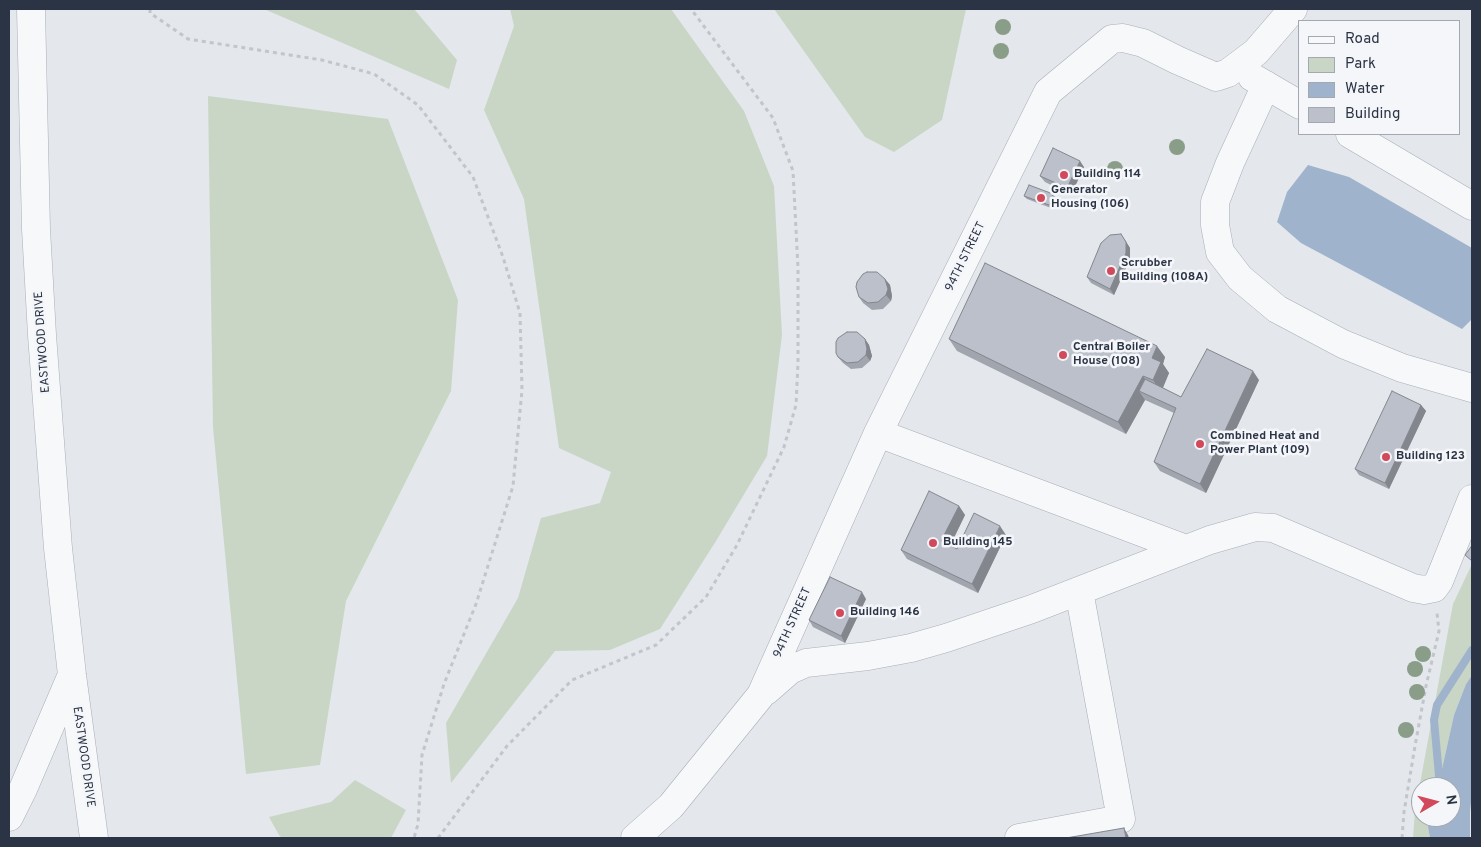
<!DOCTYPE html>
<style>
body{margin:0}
#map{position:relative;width:1481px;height:847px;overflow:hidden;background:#e4e7ec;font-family:Overpass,sans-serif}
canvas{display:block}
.frame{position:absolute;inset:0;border:10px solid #2b3445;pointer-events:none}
.legend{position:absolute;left:1298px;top:20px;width:162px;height:115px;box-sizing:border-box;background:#f4f6f9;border:1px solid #a4a8b1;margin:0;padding:6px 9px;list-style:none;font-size:15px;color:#2b3445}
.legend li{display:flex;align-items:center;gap:10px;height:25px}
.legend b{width:25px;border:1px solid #a4a8b1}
.north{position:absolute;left:1411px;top:777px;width:50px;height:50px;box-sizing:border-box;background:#f4f6f9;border:1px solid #a4a8b1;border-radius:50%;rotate:82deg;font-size:14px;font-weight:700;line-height:20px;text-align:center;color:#2b3445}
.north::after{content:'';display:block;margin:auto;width:18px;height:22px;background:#d1495b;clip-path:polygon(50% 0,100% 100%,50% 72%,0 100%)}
</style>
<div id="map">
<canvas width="1481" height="847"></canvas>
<div class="frame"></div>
<ul class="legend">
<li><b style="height:6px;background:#f7f8fa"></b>Road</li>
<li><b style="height:14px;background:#c9d6c5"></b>Park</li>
<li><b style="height:14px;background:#9fb4cc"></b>Water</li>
<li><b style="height:14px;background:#bbc0ca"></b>Building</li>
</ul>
<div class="north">N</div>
</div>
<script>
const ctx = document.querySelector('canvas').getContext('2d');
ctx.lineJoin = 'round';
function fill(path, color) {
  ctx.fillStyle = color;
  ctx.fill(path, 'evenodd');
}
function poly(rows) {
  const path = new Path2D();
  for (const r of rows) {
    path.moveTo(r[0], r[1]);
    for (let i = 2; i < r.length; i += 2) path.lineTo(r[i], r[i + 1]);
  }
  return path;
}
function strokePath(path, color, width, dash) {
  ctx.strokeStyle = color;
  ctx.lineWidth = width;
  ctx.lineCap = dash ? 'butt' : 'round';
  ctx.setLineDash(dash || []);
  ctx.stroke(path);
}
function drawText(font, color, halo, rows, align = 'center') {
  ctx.font = font + ' Overpass,sans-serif';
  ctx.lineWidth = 5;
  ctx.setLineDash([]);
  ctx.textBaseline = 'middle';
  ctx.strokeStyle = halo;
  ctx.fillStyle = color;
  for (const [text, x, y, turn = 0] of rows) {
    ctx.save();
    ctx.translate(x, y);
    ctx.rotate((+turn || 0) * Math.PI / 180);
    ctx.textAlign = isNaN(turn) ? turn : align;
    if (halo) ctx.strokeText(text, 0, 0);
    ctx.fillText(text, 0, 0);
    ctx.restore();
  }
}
fill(poly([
 [264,9,414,9,457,60,449,89],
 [510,9,671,9,744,111,774,186,782,335,767,456,716,541,660,629,610,650,555,651,451,783,446,723,518,598,541,518,600,503,611,472,559,448,524,199,484,110,514,26],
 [774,9,966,9,942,120,894,152,865,137],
 [208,96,388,119,458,300,451,391,346,601,320,765,246,774,213,427],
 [1472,564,1472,675,1466,684,1454,715,1438,787,1421,787,1421,817,1431,817,1428,827,1430,838,1413,838,1415,811,1453,604],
 [355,780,406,810,391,838,282,838,279,835,269,817,331,802]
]), '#c9d6c5');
fill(poly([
 [1308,165,1349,177,1472,248,1472,319,1462,329,1301,243,1277,222,1287,192],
 [1472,675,1472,792,1470,812,1470,838,1430,838,1428,827,1431,817,1451,817,1451,787,1438,787,1454,715,1466,684]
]), '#9fb4cc');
strokePath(poly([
 [1440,787,1434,720,1437,705,1472,650]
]), '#9fb4cc', 8);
const minor = poly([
 [31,9,36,229,42,335,58,548,72,675,94,838],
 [1252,77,1300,105],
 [1266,85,1230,163,1215,202,1215,225,1220,252,1240,278,1277,309,1343,344,1402,368,1472,388],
 [1350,134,1472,206],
 [878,433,1186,549],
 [766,691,790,670,806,663,868,656,911,648,946,638,1032,609,1210,540,1255,527,1273,528,1413,588,1424,590,1434,588,1439,581,1472,499],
 [9,817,23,789,71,677],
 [635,838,671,806,761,695,878,433,1048,92,1112,39,1123,38,1143,43,1177,60,1216,77,1228,73,1256,52,1293,9],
 [1019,838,1121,819,1079,591]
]);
strokePath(minor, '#a9aeb7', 29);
strokePath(poly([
 [150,9,150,13,188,39,322,60,374,74,418,105,473,177,503,257,520,313,522,390,513,486,476,604,444,684,422,755,418,824,414,838],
 [438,838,507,746,572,680,656,645,706,597,737,545,784,447,796,405,798,363,798,268,793,171,773,118,691,9],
 [1402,838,1404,812,1415,746,1426,686,1439,631,1437,613]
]), '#c2c5cb', 3, [4, 4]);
strokePath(minor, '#f7f8fa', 28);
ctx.fillStyle = '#899d89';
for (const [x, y] of [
 [1003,27],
 [1001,51],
 [1177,147],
 [1115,169],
 [1423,654],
 [1415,669],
 [1417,692],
 [1406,730]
]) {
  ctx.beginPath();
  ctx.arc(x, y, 8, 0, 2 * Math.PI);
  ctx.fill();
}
fill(poly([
 [1084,167,1071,195,1045,182,1040,176],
 [1024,196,1055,197,1051,208,1027,199],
 [1125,240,1130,248,1130,259,1114,295,1091,283,1087,277],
 [885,279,890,285,892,296,891,301,883,309,872,310,863,303,859,297],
 [865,339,869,345,872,356,870,361,862,368,851,369,843,363,838,357],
 [949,339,1165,357,1163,364,1169,373,1163,388,1181,397,1259,380,1206,493,1160,471,1154,462,1174,413,1145,400,1126,434,957,351],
 [1421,405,1426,411,1389,489,1359,475,1355,469],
 [959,506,965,515,950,546,957,549,1006,535,978,593,907,559,901,550],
 [866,599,845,643,813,627,809,620]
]), '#a1a5ae');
fill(poly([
 [1080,161,1084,167,1071,195,1067,188],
 [1053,194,1055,197,1051,208,1049,205],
 [1121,234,1130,248,1130,259,1114,295,1110,289],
 [885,279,890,285,892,296,891,301,886,295],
 [865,339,869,345,872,356,870,361,866,355],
 [1157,346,1165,357,1163,364,1169,373,1161,392,1153,380,1152,358],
 [1253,371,1259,380,1206,493,1200,484],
 [1143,376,1151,388,1139,391,1145,400,1126,434,1118,422],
 [1421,405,1426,411,1389,489,1385,483],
 [959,506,965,515,948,550,941,541],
 [1000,526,1006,535,978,593,972,584],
 [862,592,866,599,845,643,841,636],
 [1124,828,1128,835,1129,838,1126,838]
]), '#83868d');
const building = poly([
 [1053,148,1080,161,1067,188,1040,176,1053,148],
 [1029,185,1053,194,1049,205,1024,196,1029,185],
 [1121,234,1126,242,1126,253,1110,289,1087,277,1101,243,1110,235,1121,234],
 [985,263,1157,346,1152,358,1161,362,1153,380,1143,376,1118,422,949,339,985,263],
 [867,272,877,272,885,279,888,289,886,295,878,302,868,303,859,297,856,287,857,282,863,274,867,272],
 [847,332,857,332,865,339,867,349,866,355,858,362,847,363,838,357,836,353,836,342,838,338,847,332],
 [1207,349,1253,371,1200,484,1154,462,1176,408,1139,391,1145,379,1181,397,1207,349],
 [1392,391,1421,405,1385,483,1355,469,1392,391],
 [929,491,959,506,941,541,957,549,974,513,1000,526,972,584,901,550,929,491],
 [1471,547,1472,548,1472,561,1465,555,1471,547],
 [830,577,862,592,841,636,809,620,830,577],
 [1124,828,1126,838,1066,838,1124,828]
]);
fill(building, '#bbc0ca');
strokePath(building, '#83868d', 1);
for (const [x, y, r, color] of [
 [1064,175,5,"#d1495b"],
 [1041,198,5,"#d1495b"],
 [1111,271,5,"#d1495b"],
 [1063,355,5,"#d1495b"],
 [1200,444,5,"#d1495b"],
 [1386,457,5,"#d1495b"],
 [933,543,5,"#d1495b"],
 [840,613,5,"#d1495b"]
]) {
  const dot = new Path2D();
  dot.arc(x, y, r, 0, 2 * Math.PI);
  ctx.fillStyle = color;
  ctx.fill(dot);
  strokePath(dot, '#f4f6f9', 2);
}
drawText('bold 12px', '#2b3445', '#f4f6f9', [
 ["Building 114",1074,175],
 ["Generator",1051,191],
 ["Housing (106)",1051,205],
 ["Scrubber",1121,264],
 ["Building (108A)",1121,278],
 ["Central Boiler",1073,348],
 ["House (108)",1073,362],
 ["Combined Heat and",1210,437],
 ["Power Plant (109)",1210,451],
 ["Building 123",1396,457],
 ["Building 145",943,543],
 ["Building 146",850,613]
], 'left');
drawText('12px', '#2b3445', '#f4f6f9', [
 ["94TH STREET",966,257,-64],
 ["EASTWOOD DRIVE",43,342,-94],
 ["94TH STREET",793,623,-66],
 ["EASTWOOD DRIVE",83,757,82]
]);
</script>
